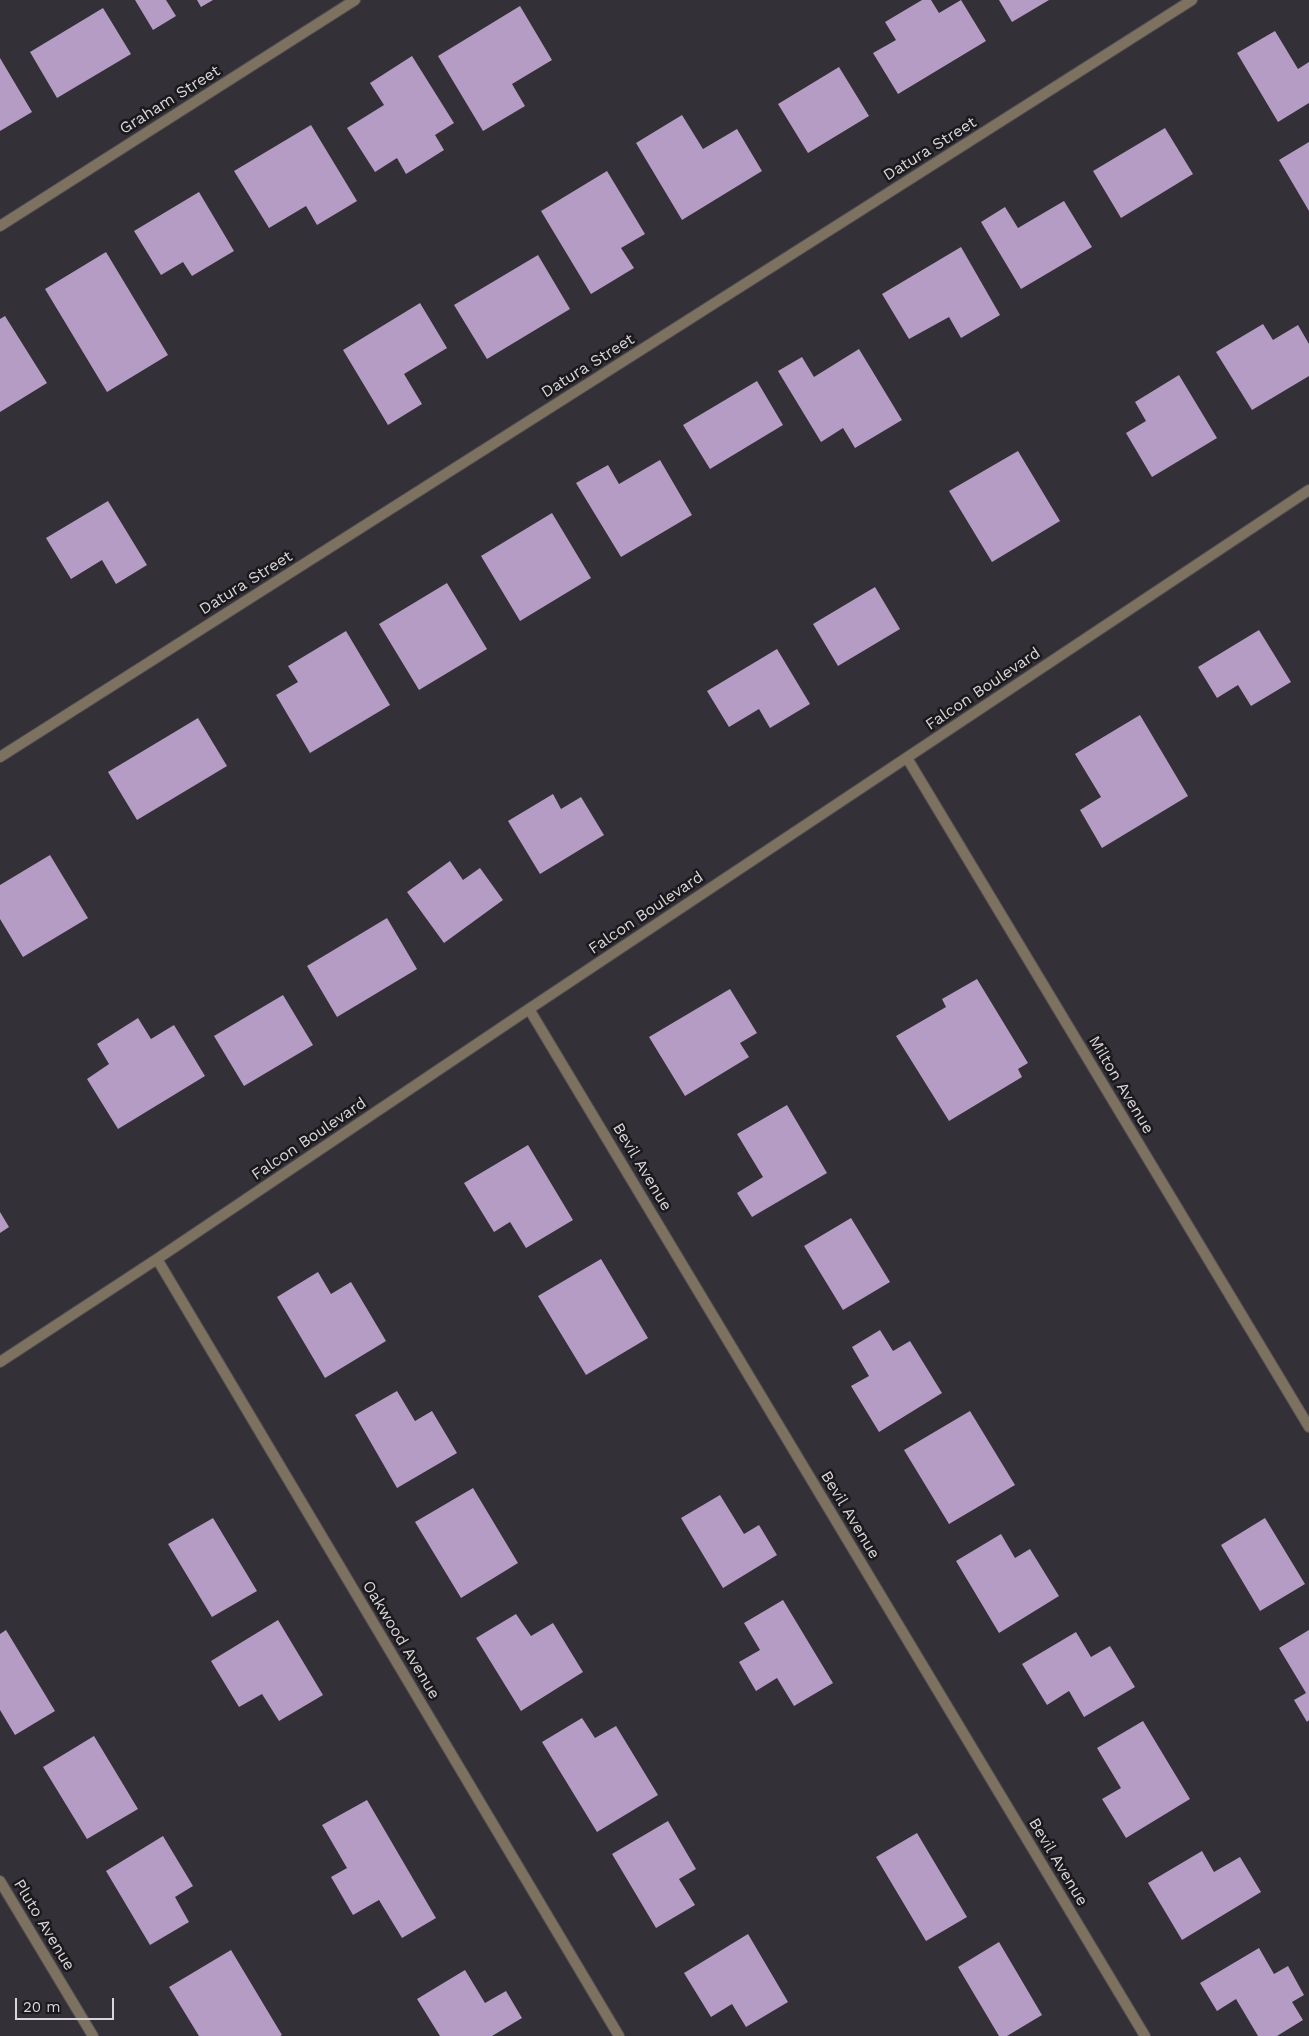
<!DOCTYPE html>
<style>
body{margin:0}
#map{position:relative;width:1309px;height:2036px;overflow:hidden;background:#343037;font-family:"Work Sans",sans-serif}
canvas{display:block}
.scale{position:absolute;left:15px;top:1998px;width:99px;height:22px;box-sizing:border-box;border:2px solid #d8d6da;border-top:0;padding-left:6px;font-size:15px;line-height:18px;white-space:nowrap;color:#d8d6da;-webkit-text-stroke:4px #1b191c;paint-order:stroke}
</style>
<div id="map">
<canvas width="1309" height="2036"></canvas>
<div class="scale">20 m</div>
</div>
<script>
const ctx = document.querySelector('canvas').getContext('2d');
ctx.lineJoin = 'round';
function fill(path, color) {
  ctx.fillStyle = color;
  ctx.fill(path, 'evenodd');
}
function poly(rows) {
  const path = new Path2D();
  for (const r of rows) {
    path.moveTo(r[0], r[1]);
    for (let i = 2; i < r.length; i += 2) path.lineTo(r[i], r[i + 1]);
  }
  return path;
}
function strokePath(path, color, width, dash) {
  ctx.strokeStyle = color;
  ctx.lineWidth = width;
  ctx.lineCap = dash ? 'butt' : 'round';
  ctx.setLineDash(dash || []);
  ctx.stroke(path);
}
function drawText(font, color, halo, rows, align = 'center') {
  ctx.font = font + ' "Work Sans",sans-serif';
  ctx.lineWidth = 5;
  ctx.setLineDash([]);
  ctx.textBaseline = 'middle';
  ctx.strokeStyle = halo;
  ctx.fillStyle = color;
  for (const [text, x, y, turn = 0] of rows) {
    ctx.save();
    ctx.translate(x, y);
    ctx.rotate((+turn || 0) * Math.PI / 180);
    ctx.textAlign = isNaN(turn) ? turn : align;
    if (halo) ctx.strokeText(text, 0, 0);
    ctx.fillText(text, 0, 0);
    ctx.restore();
  }
}
fill(poly([
 [135,0,166,0,176,16,153,30],
 [197,0,213,0,201,7],
 [922,0,931,0,939,13,961,0,986,41,898,94,873,53,896,40,885,22],
 [999,0,1049,0,1012,22],
 [520,6,552,60,512,84,525,106,483,131,438,56],
 [103,8,131,54,57,98,30,52],
 [1275,31,1298,69,1309,62,1309,103,1278,122,1237,53],
 [412,56,454,123,435,135,444,150,406,174,397,158,375,172,347,128,384,105,370,83],
 [0,58,32,112,0,131],
 [839,67,869,116,808,153,778,104],
 [682,115,703,149,737,129,762,171,682,220,636,143],
 [311,125,357,201,317,225,306,206,269,228,234,171],
 [1165,128,1193,174,1121,218,1093,171],
 [1309,142,1309,211,1279,160],
 [607,171,645,234,621,248,634,268,591,294,541,211],
 [199,192,234,251,192,276,183,262,161,275,134,231],
 [1064,201,1092,247,1021,289,981,222,1005,207,1018,228],
 [961,247,1000,315,961,338,949,317,909,339,882,294],
 [106,252,168,355,107,392,45,289],
 [538,255,570,309,487,359,454,305],
 [420,303,447,348,404,374,422,404,388,425,343,350],
 [5,316,47,383,0,412,0,319],
 [1263,324,1273,340,1298,325,1309,344,1309,376,1252,410,1216,352],
 [859,349,902,420,855,448,843,428,821,442,778,371,802,357,814,377],
 [1179,375,1217,438,1152,477,1126,433,1146,421,1135,402],
 [757,381,783,425,710,469,683,425],
 [1018,451,1060,521,992,562,949,491],
 [660,460,692,515,621,557,576,483,608,465,619,484],
 [108,501,147,565,116,584,102,560,71,579,46,538],
 [552,513,591,578,520,621,481,556],
 [447,583,487,649,419,690,379,624],
 [875,587,900,629,838,666,813,624],
 [1259,630,1291,682,1251,706,1238,685,1217,698,1198,667],
 [346,631,390,705,310,753,276,695,298,682,288,666],
 [777,649,810,704,770,728,759,709,729,727,707,691],
 [1140,715,1188,796,1102,848,1080,810,1101,797,1075,754],
 [198,718,227,766,137,820,108,772],
 [553,794,561,809,581,797,604,835,540,874,508,821],
 [50,855,88,918,23,957,0,919,0,885],
 [450,861,463,880,480,868,503,900,444,943,407,892],
 [387,918,417,969,337,1017,307,966],
 [977,979,1028,1063,1018,1069,1022,1077,949,1121,896,1036,946,1007,942,999],
 [730,989,757,1033,740,1043,749,1057,685,1096,649,1037],
 [283,995,313,1045,244,1086,214,1036],
 [138,1018,151,1039,174,1025,205,1076,118,1129,87,1079,109,1064,97,1044],
 [787,1105,827,1173,752,1217,737,1193,763,1177,737,1134],
 [528,1145,573,1220,526,1248,510,1222,494,1232,464,1183],
 [0,1212,9,1227,0,1233],
 [851,1218,890,1282,843,1310,804,1246],
 [601,1259,648,1338,586,1375,538,1296],
 [318,1272,331,1294,351,1282,386,1341,325,1378,277,1297],
 [880,1330,893,1351,910,1341,942,1393,879,1432,851,1386,869,1376,852,1347],
 [397,1391,415,1421,432,1411,457,1453,397,1488,355,1415],
 [970,1411,1015,1485,949,1524,904,1450],
 [473,1488,518,1563,461,1598,415,1522],
 [720,1495,744,1534,759,1525,777,1555,723,1588,681,1518],
 [213,1518,257,1591,212,1617,168,1544],
 [1265,1518,1305,1584,1260,1611,1221,1545],
 [1001,1534,1015,1558,1030,1549,1059,1596,999,1633,956,1561],
 [783,1600,833,1683,794,1706,777,1678,756,1691,739,1662,760,1650,744,1623],
 [516,1614,531,1636,553,1623,583,1672,521,1711,476,1638],
 [278,1620,323,1695,279,1721,262,1694,239,1707,211,1661],
 [6,1630,55,1711,15,1735,0,1710,0,1634],
 [1309,1630,1309,1720,1307,1722,1294,1700,1306,1693,1279,1648],
 [1076,1632,1091,1657,1110,1646,1135,1687,1084,1717,1069,1691,1047,1705,1022,1664],
 [582,1718,595,1738,616,1726,658,1795,597,1832,542,1742],
 [1143,1721,1190,1799,1126,1838,1102,1799,1121,1788,1097,1748],
 [94,1736,138,1809,87,1839,43,1767],
 [367,1800,436,1918,402,1938,379,1900,353,1915,331,1877,347,1868,322,1825],
 [668,1821,696,1869,679,1879,695,1905,656,1928,612,1854],
 [917,1833,967,1917,926,1941,876,1857],
 [163,1836,193,1886,175,1897,189,1922,150,1945,106,1871],
 [1202,1851,1214,1872,1240,1857,1261,1892,1182,1940,1148,1883],
 [748,1934,788,2002,746,2027,732,2004,711,2017,684,1973],
 [999,1942,1042,2015,1007,2036,999,2036,958,1967],
 [1259,1948,1274,1974,1288,1966,1304,1995,1292,2002,1303,2020,1277,2036,1258,2036,1236,1999,1217,2011,1200,1983],
 [231,1950,282,2035,280,2036,199,2036,169,1987],
 [465,1970,485,2003,506,1991,522,2018,492,2036,440,2036,417,1999]
]), '#b59cc5');
const minor = poly([
 [0,226,355,0],
 [0,757,1192,0],
 [907,758,1309,1427],
 [529,1009,1145,2036],
 [157,1259,619,2036],
 [0,1362,157,1259,529,1009,1309,490],
 [0,1881,93,2036]
]);
strokePath(minor, '#524e54', 12);
strokePath(minor, '#7d7160', 10);
drawText('16px', '#d8d6da', '#1b191c', [
 ["Graham Street",170,100,-32],
 ["Datura Street",930,149,-32],
 ["Datura Street",588,366,-32],
 ["Datura Street",246,583,-32],
 ["Falcon Boulevard",983,689,-34],
 ["Falcon Boulevard",646,913,-34],
 ["Milton Avenue",1121,1085,59],
 ["Falcon Boulevard",309,1139,-34],
 ["Bevil Avenue",642,1167,59],
 ["Bevil Avenue",850,1515,59],
 ["Oakwood Avenue",401,1640,59],
 ["Bevil Avenue",1058,1862,59],
 ["Pluto Avenue",44,1925,59]
]);
</script>
